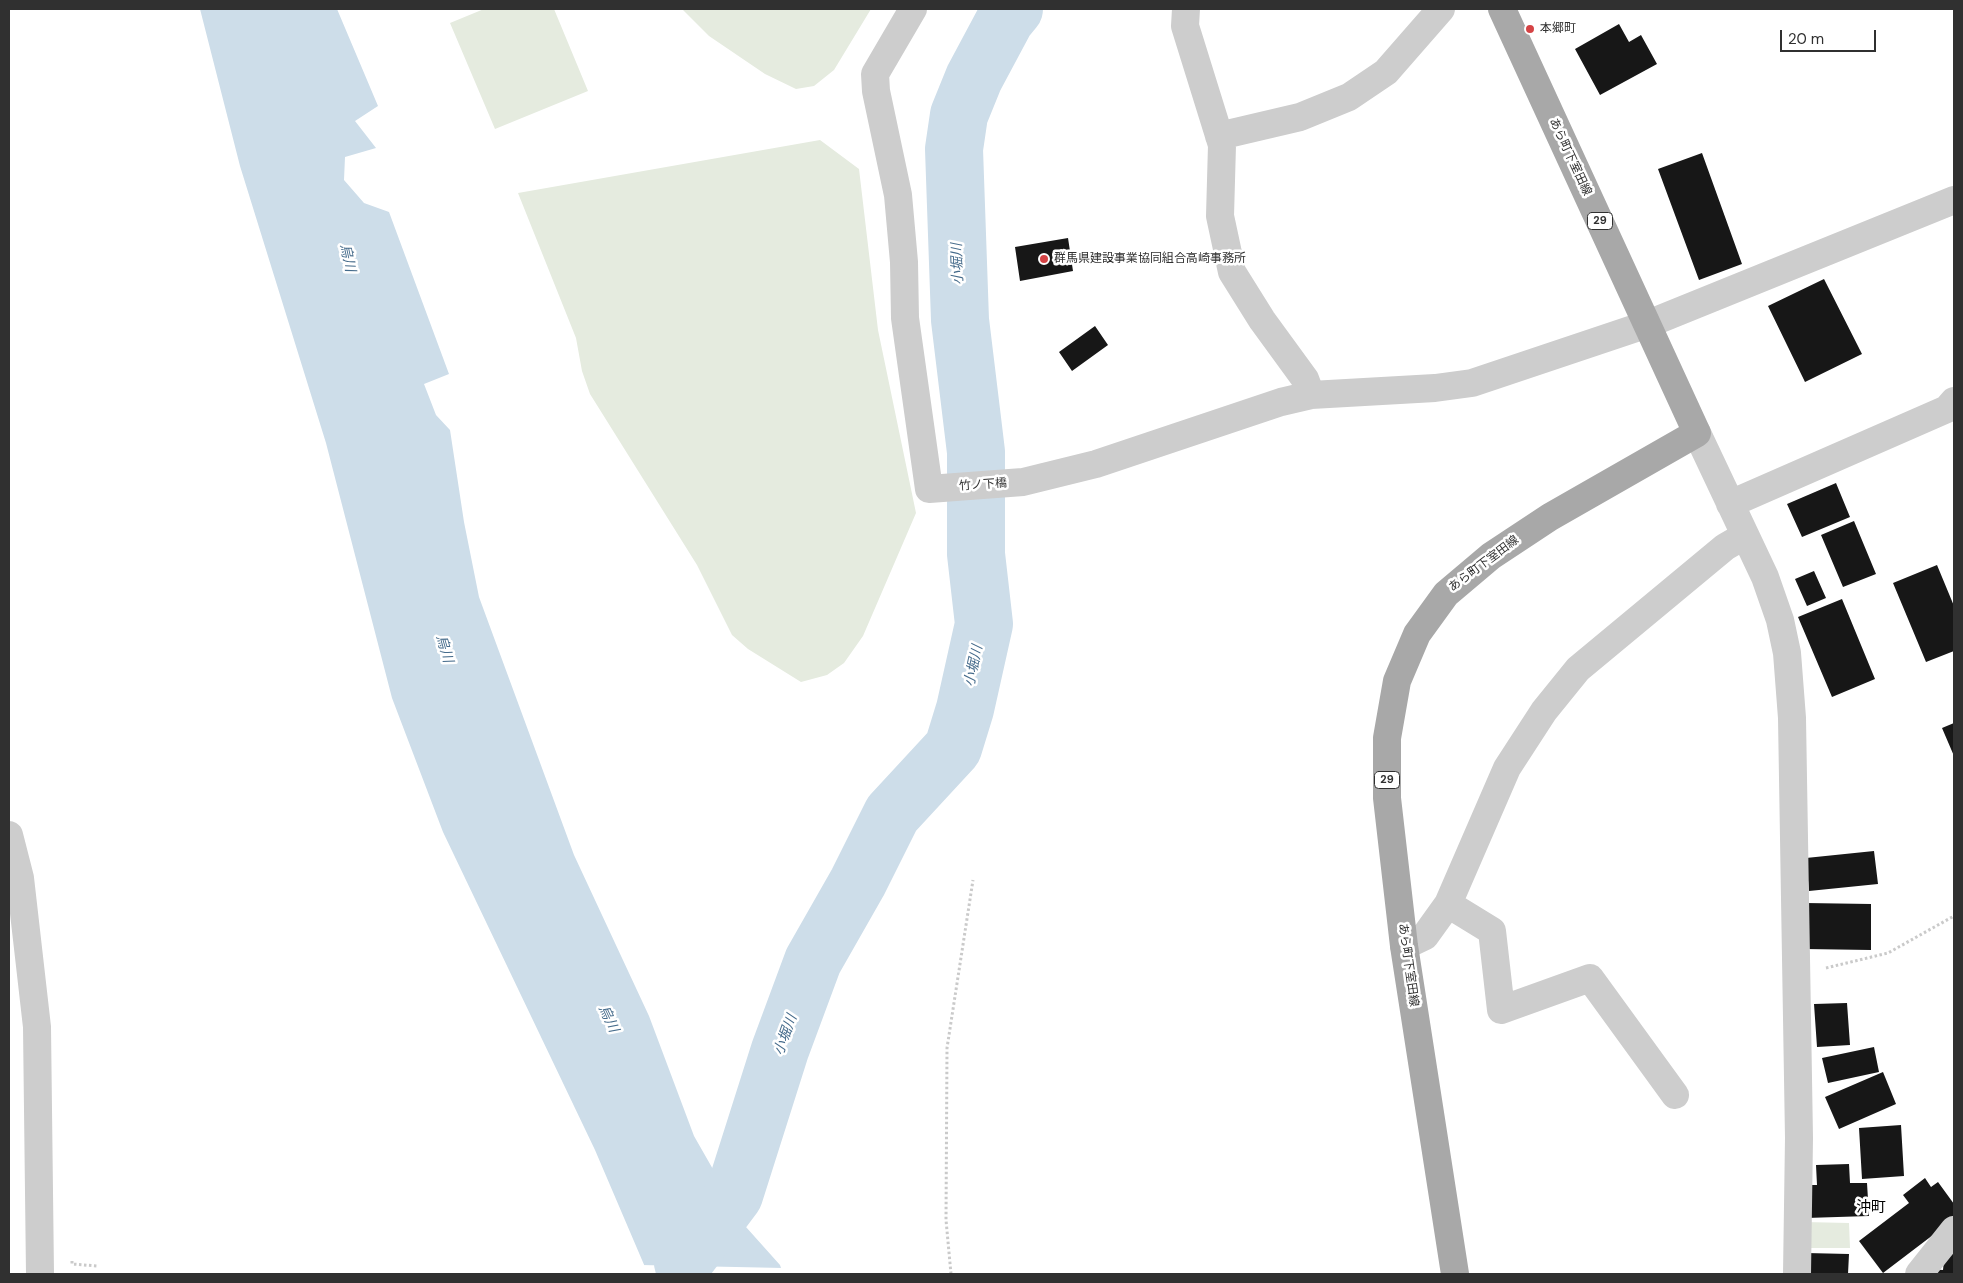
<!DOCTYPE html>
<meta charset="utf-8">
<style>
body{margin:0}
#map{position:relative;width:1963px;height:1283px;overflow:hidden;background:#fff;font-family:"DM Sans",sans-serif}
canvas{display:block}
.frame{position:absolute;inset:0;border:10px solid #303030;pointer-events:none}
.scale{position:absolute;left:1780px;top:30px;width:96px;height:22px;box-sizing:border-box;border:2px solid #303030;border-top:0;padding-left:6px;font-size:15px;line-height:18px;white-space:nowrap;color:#303030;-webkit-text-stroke:4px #fff;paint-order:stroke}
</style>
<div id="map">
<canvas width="1963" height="1283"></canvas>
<div class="frame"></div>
<div class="scale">20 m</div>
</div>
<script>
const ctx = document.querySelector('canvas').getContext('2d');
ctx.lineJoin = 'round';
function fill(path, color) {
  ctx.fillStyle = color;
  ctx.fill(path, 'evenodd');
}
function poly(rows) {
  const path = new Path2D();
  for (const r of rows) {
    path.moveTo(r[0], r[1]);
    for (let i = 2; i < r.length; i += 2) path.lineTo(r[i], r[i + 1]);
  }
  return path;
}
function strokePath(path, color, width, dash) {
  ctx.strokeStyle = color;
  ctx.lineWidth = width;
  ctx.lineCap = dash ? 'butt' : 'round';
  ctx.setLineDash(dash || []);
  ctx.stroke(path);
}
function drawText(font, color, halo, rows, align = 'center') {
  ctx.font = font + ' "DM Sans","Noto Sans JP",sans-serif';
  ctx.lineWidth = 5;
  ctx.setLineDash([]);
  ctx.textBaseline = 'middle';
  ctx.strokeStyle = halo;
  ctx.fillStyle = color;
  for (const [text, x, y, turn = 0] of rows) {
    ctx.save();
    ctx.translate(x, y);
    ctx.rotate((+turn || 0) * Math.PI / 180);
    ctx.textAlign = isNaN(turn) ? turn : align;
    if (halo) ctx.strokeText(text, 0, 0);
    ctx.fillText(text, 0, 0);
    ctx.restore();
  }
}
fill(poly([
 [484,9,554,9,588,91,495,129,450,23],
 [682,9,871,9,834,70,814,86,796,89,765,74,709,36],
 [820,140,859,169,878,330,916,513,863,636,844,663,827,675,801,682,748,649,732,635,697,565,590,394,582,371,576,338,518,193],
 [1804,1222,1849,1223,1850,1248,1804,1248]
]), '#e5ebdf');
fill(poly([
 [200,9,337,9,378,106,355,121,376,148,345,157,344,180,364,203,389,212,449,374,424,384,436,415,450,430,464,522,479,597,574,855,649,1016,694,1136,746,1227,780,1265,783,1274,648,1274,595,1150,443,832,392,698,326,443,240,166]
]), '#cddde9');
fill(poly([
 [641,1265,783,1268,786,1274,645,1274]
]), '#fff');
strokePath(poly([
 [683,1263,734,1195,780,1050,813,961,858,882,892,814,953,748,965,709,984,624,976,554,976,452,960,320,954,149,959,115,974,78,1005,20,1014,9]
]), '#cddde9', 58);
fill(poly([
 [1619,24,1629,42,1641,35,1657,64,1600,95,1575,49],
 [1702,153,1742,264,1699,280,1658,169],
 [1068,238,1073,271,1020,281,1015,247],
 [1824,279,1862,354,1805,382,1768,306],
 [1095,326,1108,345,1072,371,1059,352],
 [1836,483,1850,517,1802,537,1787,504],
 [1854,521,1876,574,1843,587,1821,535],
 [1937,565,1954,606,1954,651,1926,662,1893,583],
 [1814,571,1826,598,1807,606,1795,579],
 [1842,599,1875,679,1832,697,1798,617],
 [1954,723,1954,756,1942,728],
 [1874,851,1878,884,1809,891,1806,858],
 [1805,903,1871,904,1871,950,1805,949],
 [1847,1003,1850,1045,1817,1047,1814,1004],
 [1874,1047,1879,1072,1828,1083,1822,1058],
 [1883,1072,1896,1104,1839,1129,1825,1097],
 [1901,1125,1904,1176,1862,1179,1859,1128],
 [1849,1164,1850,1183,1867,1183,1869,1216,1806,1218,1805,1185,1817,1185,1816,1165],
 [1925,1178,1931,1187,1938,1182,1954,1204,1954,1219,1883,1273,1859,1241,1909,1203,1903,1195],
 [1945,1250,1954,1251,1954,1274,1928,1274,1928,1269,1943,1270],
 [1806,1253,1849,1254,1848,1274,1810,1274]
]), '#171717');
strokePath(poly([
 [1826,968,1888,953,1954,916],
 [72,1261,72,1264,97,1266],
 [951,1274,946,1220,947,1048,973,880]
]), '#cacaca', 3, [2.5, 2.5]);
strokePath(poly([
 [913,9,875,74,876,91,898,195,904,262,905,318,929,489,1023,482,1096,464,1281,402,1311,395,1435,388,1472,383,1648,324,1954,200],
 [1186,9,1185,26,1222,145,1220,216,1232,272,1262,320,1305,379,1311,395],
 [1219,136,1300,117,1349,97,1386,72,1441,9],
 [1697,433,1765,577,1780,620,1787,653,1792,718,1799,1138,1797,1274],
 [1730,504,1947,409,1954,401],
 [9,835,20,878,37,1027,40,1274],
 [1448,904,1492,931,1501,1010,1590,978,1675,1095],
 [1404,946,1425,936,1448,904,1507,768,1544,711,1578,669,1725,547,1744,536],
 [1919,1274,1954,1230]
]), '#cdcdcd', 28);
strokePath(poly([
 [1455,1274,1404,946,1387,798,1387,738,1397,681,1417,634,1446,594,1491,556,1550,517,1697,433,1502,9]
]), '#a8a8a8', 28);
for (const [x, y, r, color] of [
 [1530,29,5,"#d54345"],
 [1044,259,5,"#d54345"]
]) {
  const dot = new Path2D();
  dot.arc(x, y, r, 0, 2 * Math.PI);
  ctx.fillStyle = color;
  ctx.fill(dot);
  strokePath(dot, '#fff', 2);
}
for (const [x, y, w] of [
 [1600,221,25],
 [1387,780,25]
]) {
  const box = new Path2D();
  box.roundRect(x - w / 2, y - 8.5, w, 17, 4);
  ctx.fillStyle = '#fff';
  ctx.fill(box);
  strokePath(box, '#303030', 1);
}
drawText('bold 11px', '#303030', null, [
 ["29",1600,221],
 ["29",1387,780]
]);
drawText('12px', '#303030', '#fff', [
 ["本郷町",1540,29],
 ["群馬県建設事業協同組合高崎事務所",1054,259]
], 'left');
drawText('12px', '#303030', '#fff', [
 ["あら町下室田線",1570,157,65],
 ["竹ノ下橋",983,485,-4],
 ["あら町下室田線",1484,564,-37],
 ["あら町下室田線",1408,965,82]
]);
drawText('italic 14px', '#456b8b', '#fff', [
 ["烏川",347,258,78],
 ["小堀川",958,264,-92],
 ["烏川",444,649,74],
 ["小堀川",974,666,-78],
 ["烏川",608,1019,65],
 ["小堀川",786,1035,-70]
]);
drawText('15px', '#000', '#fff', [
 ["沖町",1871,1208]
]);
</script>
